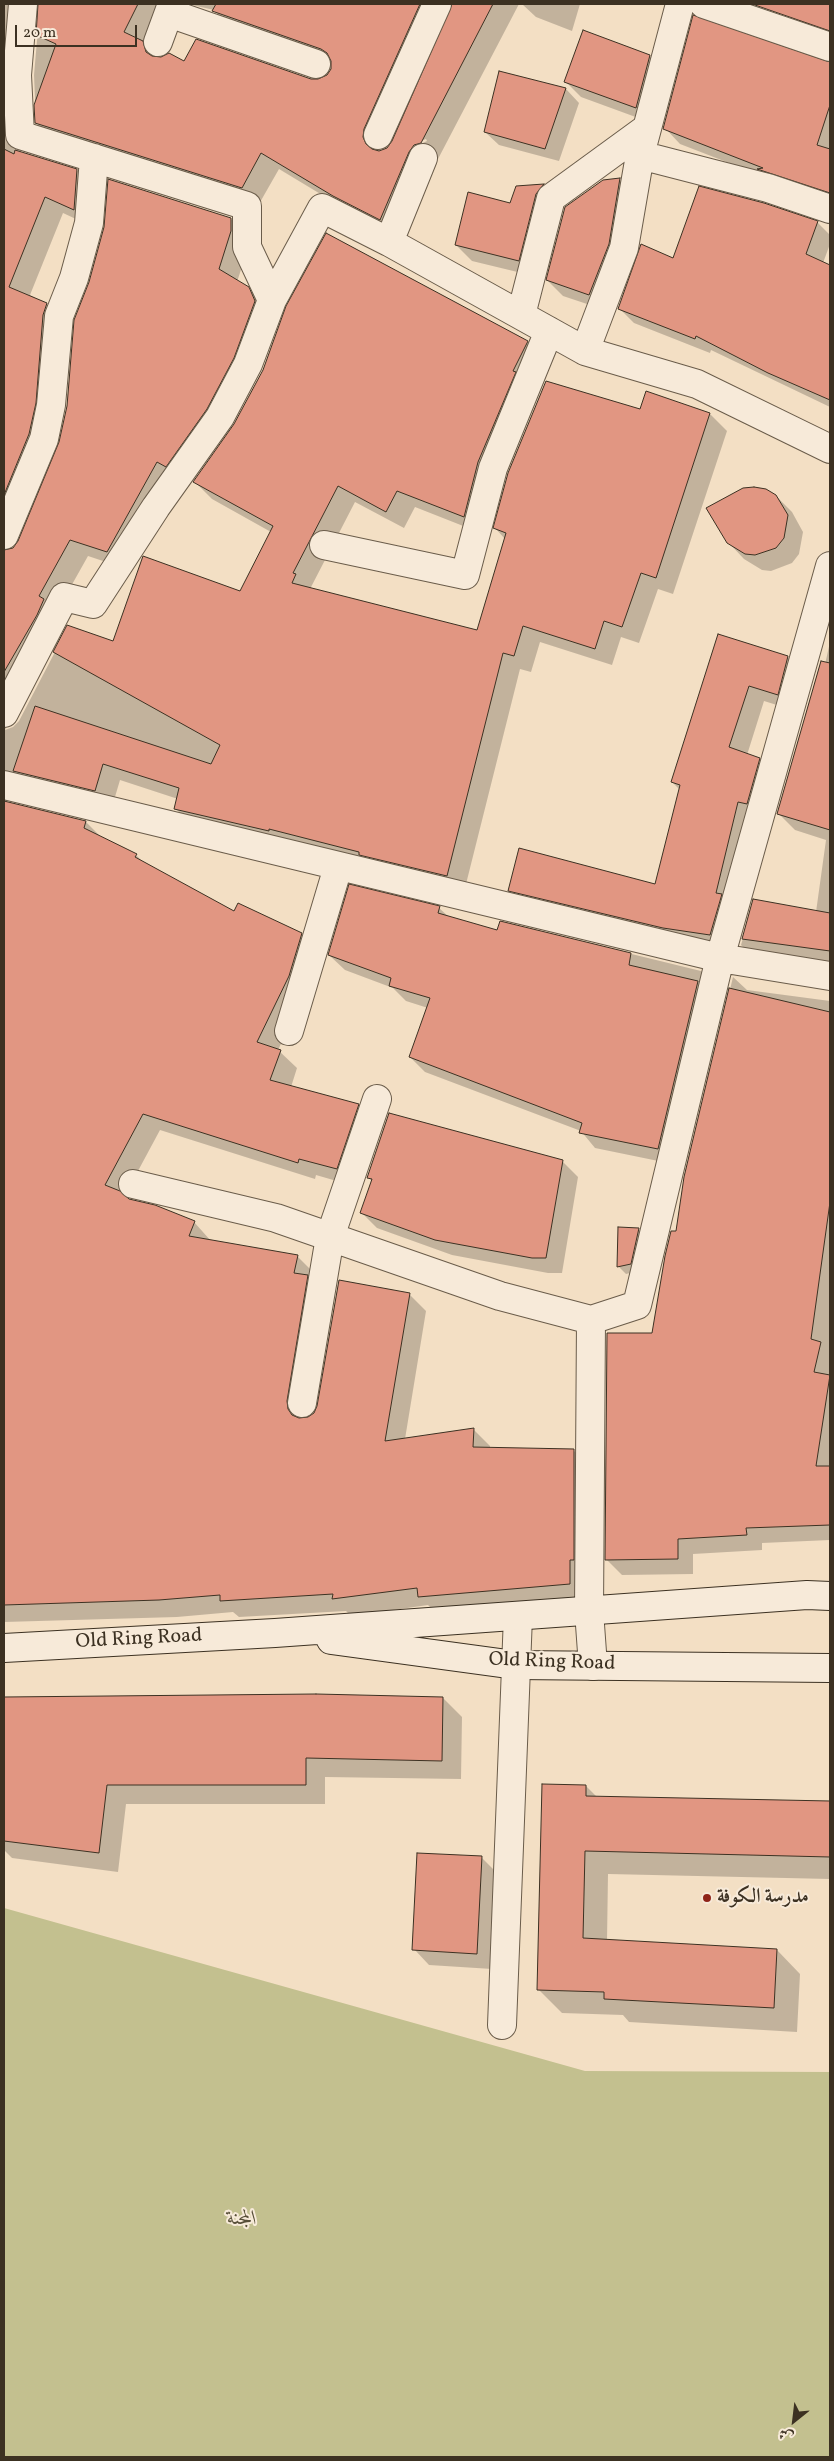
<!DOCTYPE html>
<meta charset="utf-8">
<style>
body{margin:0}
#map{position:relative;width:834px;height:2461px;overflow:hidden;background:#f3dfc4;font-family:Vollkorn,Amiri,serif}
canvas{display:block}
.frame{position:absolute;inset:0;border:5px solid #3c3122;pointer-events:none}
.north{position:absolute;left:769px;top:2396px;width:50px;height:50px;-webkit-text-stroke:4px #f7ead9;paint-order:stroke;rotate:209deg;font-size:14px;font-weight:700;line-height:20px;text-align:center;color:#3c3122}
.north::after{content:'';display:block;margin:auto;width:18px;height:22px;background:#3c3122;clip-path:polygon(50% 0,100% 100%,50% 72%,0 100%)}
.scale{position:absolute;left:15px;top:25px;width:122px;height:22px;box-sizing:border-box;border:2px solid #3c3122;border-top:0;padding-left:6px;font-size:15px;line-height:18px;white-space:nowrap;color:#3c3122;-webkit-text-stroke:4px #f7ead9;paint-order:stroke}
</style>
<div id="map">
<canvas width="834" height="2461"></canvas>
<div class="frame"></div>
<div class="north">ش</div>
<div class="scale">20 m</div>
</div>
<script>
const ctx = document.querySelector('canvas').getContext('2d');
ctx.lineJoin = 'round';
function fill(path, color) {
  ctx.fillStyle = color;
  ctx.fill(path, 'evenodd');
}
function poly(rows) {
  const path = new Path2D();
  for (const r of rows) {
    path.moveTo(r[0], r[1]);
    for (let i = 2; i < r.length; i += 2) path.lineTo(r[i], r[i + 1]);
  }
  return path;
}
function strokePath(path, color, width, dash) {
  ctx.strokeStyle = color;
  ctx.lineWidth = width;
  ctx.lineCap = dash ? 'butt' : 'round';
  ctx.setLineDash(dash || []);
  ctx.stroke(path);
}
function drawText(font, color, halo, rows, align = 'center') {
  ctx.font = font + ' Vollkorn,Amiri,serif';
  ctx.lineWidth = 4;
  ctx.setLineDash([]);
  ctx.textBaseline = 'middle';
  ctx.strokeStyle = halo;
  ctx.fillStyle = color;
  for (const [text, x, y, turn = 0] of rows) {
    ctx.save();
    ctx.translate(x, y);
    ctx.rotate((+turn || 0) * Math.PI / 180);
    ctx.textAlign = isNaN(turn) ? turn : align;
    if (halo) ctx.strokeText(text, 0, 0);
    ctx.fillText(text, 0, 0);
    ctx.restore();
  }
}
fill(poly([
 [4,1908,585,2071,830,2072,830,2457,4,2457]
]), '#c3c08f');
fill(poly([
 [4,4,164,4,143,44,158,58,320,80,327,76,332,70,332,63,230,28,214,10,188,4,519,4,438,159,431,162,397,236,352,213,279,169,259,204,54,140,36,123,34,75,40,6,34,6,18,91,21,153,77,170,94,188,91,226,63,213,30,295,47,304,64,321,6,552,14,549,231,219,248,236,248,248,237,282,248,288,265,306,124,568,88,556,56,613,5,730,13,727,19,721,68,627,113,642,241,593,271,532,212,499,195,482,527,342,544,359,481,533,415,507,404,528,355,502,310,589,478,632,505,539,495,528,641,410,710,414,727,431,673,594,658,589,639,643,621,637,612,665,540,642,531,672,520,669,464,892,193,826,176,809,178,799,120,780,112,807,6,798,6,803,86,822,101,837,136,855,146,865,235,912,301,934,318,951,306,993,278,1050,297,1068,291,1087,358,1105,375,1123,354,1186,316,1175,315,1179,160,1130,124,1197,128,1200,194,1222,211,1241,297,1256,314,1273,324,1293,303,1419,308,1419,315,1413,409,1294,426,1311,405,1439,473,1429,490,1446,490,1449,574,1451,591,1468,586,1600,436,1613,428,1605,351,1616,346,1611,239,1617,233,1612,177,1617,4,1622,4,1443,7,1443,26,1338,4,1332],
 [453,5,393,142,387,149,379,152,445,8],
 [426,139,427,141,416,146,416,143],
 [522,4,580,4,572,31,536,17],
 [758,4,830,4,830,34],
 [689,35,830,81,830,202,680,144,665,128],
 [650,56,665,72,652,123,581,97,565,81],
 [500,72,566,89,579,103,559,161,499,145,485,132],
 [620,180,635,195,605,310,563,296,547,280],
 [544,185,559,200,534,276,472,261,456,245,511,204,517,187],
 [763,204,818,223,830,235,830,244,823,263,830,266,830,407,711,350,710,353,634,323,619,308,674,259],
 [776,496,792,512,803,532,799,554,792,563,771,571,762,570,744,559,728,542],
 [718,635,788,657,804,673,793,710,764,701,747,755,759,759,775,774,725,954,525,906,509,890,656,885,680,790,672,782],
 [830,642,830,973,758,962,741,945,754,901,816,912,826,840,795,830,778,813,819,667,824,669],
 [439,908,449,917,498,932,501,922,701,971,716,986,673,1164,595,1148,581,1131,425,1072,410,1057,428,1008,406,1001,393,988,345,970,329,955],
 [733,977,747,990,830,1001,830,1540,762,1543,762,1550,693,1554,693,1574,622,1575,606,1559,677,1232,685,1177],
 [562,1161,578,1177,562,1273,548,1273,452,1255,377,1228,362,1213,373,1182,368,1177],
 [619,1228,639,1230,647,1238,638,1271,626,1274,618,1266],
 [316,1695,443,1698,462,1717,461,1779,325,1777,325,1804,126,1804,118,1872,12,1858,4,1850,4,1698],
 [586,1786,597,1797,830,1803,830,1879,608,1874,607,1941,777,1950,800,1974,797,2032,629,2022,623,2015,562,2013,539,1990],
 [481,1857,497,1873,492,1969,429,1965,414,1949]
]), '#0003');
const building = poly([
 [38,4,138,4,124,32,143,41,146,52,152,56,161,57,169,53,184,61,196,39,311,79,318,79,327,75,331,69,331,61,327,53,321,49,212,11,216,4,420,4,364,129,363,137,366,144,372,149,379,151,387,148,392,141,452,4,493,4,421,143,414,145,409,152,380,220,333,196,261,153,242,188,35,123,34,105,56,44,36,35,38,4],
 [752,4,830,4,830,31,752,4],
 [693,15,830,62,830,105,817,145,830,149,830,193,757,169,763,168,663,129,693,15],
 [583,30,650,55,636,108,564,82,583,30],
 [499,71,566,88,545,149,484,132,499,71],
 [4,149,14,154,15,150,77,169,74,210,45,197,9,287,47,303,43,315,36,403,29,434,4,495,4,149],
 [620,178,609,244,589,295,546,280,565,207,603,180,620,178],
 [108,179,231,218,231,231,219,269,249,287,255,301,234,358,207,409,166,467,157,462,107,552,70,540,39,596,44,599,37,615,4,672,4,550,13,548,18,541,59,442,67,406,74,320,89,282,104,227,108,179],
 [544,184,536,194,519,261,455,245,468,192,510,203,516,186,544,184],
 [699,186,764,203,818,221,806,254,830,265,830,400,768,373,696,336,695,339,618,309,641,244,673,258,699,186],
 [326,233,528,341,513,371,516,372,478,462,464,517,397,491,386,512,338,486,293,573,296,574,292,583,477,630,506,533,493,528,508,473,546,381,640,409,646,391,710,413,656,578,641,573,622,627,604,621,595,649,523,626,514,656,503,653,447,876,359,855,359,852,269,829,269,831,174,809,179,788,103,764,95,791,13,771,35,706,211,764,220,745,53,652,67,625,113,641,143,556,240,591,273,526,193,482,234,424,263,370,286,306,326,233],
 [754,487,766,489,776,495,788,515,784,538,776,548,755,555,745,554,727,543,706,508,743,488,754,487],
 [718,634,788,656,778,695,749,686,729,747,760,758,747,804,738,802,716,893,722,894,710,935,663,928,508,891,519,848,655,884,680,785,671,782,718,634],
 [821,661,830,663,830,830,777,814,821,661],
 [4,801,86,821,84,828,137,854,135,857,234,911,238,903,302,933,289,976,257,1042,281,1050,270,1080,359,1104,337,1169,299,1159,298,1163,143,1114,105,1185,120,1191,129,1199,155,1205,195,1221,189,1236,298,1255,294,1273,308,1275,287,1401,288,1409,292,1415,299,1418,308,1417,314,1413,317,1406,339,1280,410,1293,385,1441,474,1428,473,1447,574,1449,574,1560,570,1560,570,1584,418,1597,417,1588,332,1599,333,1594,220,1601,220,1595,159,1600,4,1605,4,801],
 [349,884,440,906,438,913,497,930,500,921,631,953,629,965,698,981,658,1149,579,1133,582,1123,409,1057,430,998,389,986,391,978,328,955,349,884],
 [753,899,830,913,830,951,742,939,753,899],
 [729,988,830,1012,830,1202,811,1339,821,1342,814,1372,830,1375,816,1466,830,1466,830,1525,746,1528,747,1535,678,1539,678,1559,605,1560,607,1333,652,1333,665,1256,671,1231,676,1231,684,1177,729,988],
 [389,1113,563,1160,546,1258,532,1258,435,1240,360,1213,372,1179,367,1178,389,1113],
 [618,1227,639,1228,631,1264,617,1267,618,1227],
 [316,1694,443,1697,442,1761,306,1758,306,1785,107,1785,99,1853,4,1841,4,1697,316,1694],
 [542,1784,586,1785,586,1796,830,1801,830,1857,585,1851,583,1938,777,1949,774,2008,604,1999,604,1992,537,1990,542,1784],
 [417,1853,482,1856,477,1954,412,1950,417,1853]
]);
fill(building, '#e19682');
strokePath(building, '#3c3122', 1);
const street = poly([
 [23,4,17,75,20,135,247,206,247,247,272,300],
 [680,4,640,155,768,188,830,209],
 [704,4,830,47],
 [169,13,316,64],
 [158,42,172,4],
 [378,135,437,4],
 [389,242,423,158],
 [521,315,551,198,647,128],
 [585,351,624,248,640,155],
 [4,535,44,439,51,405,59,316,74,278,89,223,94,158],
 [324,545,465,575,493,468,549,331],
 [4,713,64,597,93,604,156,507,220,417,248,364,272,300,322,208,389,242,585,351,697,384,830,449],
 [4,785,720,958,830,976],
 [289,1031,338,867],
 [133,1184,276,1218,500,1296,591,1320,637,1305,720,958,830,566],
 [591,1320,589,1611,593,1666],
 [302,1403,330,1237,377,1099],
 [502,2025,518,1616]
]);
const secondary = poly([
 [331,1640,515,1665,830,1668],
 [4,1648,275,1633,807,1595,830,1596]
]);
strokePath(street, '#6a5c4a', 30);
strokePath(secondary, '#3c3122', 30);
strokePath(street, '#f7ead9', 28);
strokePath(secondary, '#f7ead9', 28);
for (const [x, y, r, color] of [
 [707,1898,5,"#8f2418"]
]) {
  const dot = new Path2D();
  dot.arc(x, y, r, 0, 2 * Math.PI);
  ctx.fillStyle = color;
  ctx.fill(dot);
  strokePath(dot, '#f7ead9', 2);
}
drawText('20px', '#3c3122', '#f7ead9', [
 ["Old Ring Road",139,1640,-3],
 ["Old Ring Road",552,1663,2]
]);
drawText('bold 20px', '#3c3122', '#f7ead9', [
 ["مدرسة الكوفة",717,1898]
], 'left');
drawText('italic 20px', '#574e38', '#f7ead9', [
 ["المجنة",242,2220]
]);
</script>
